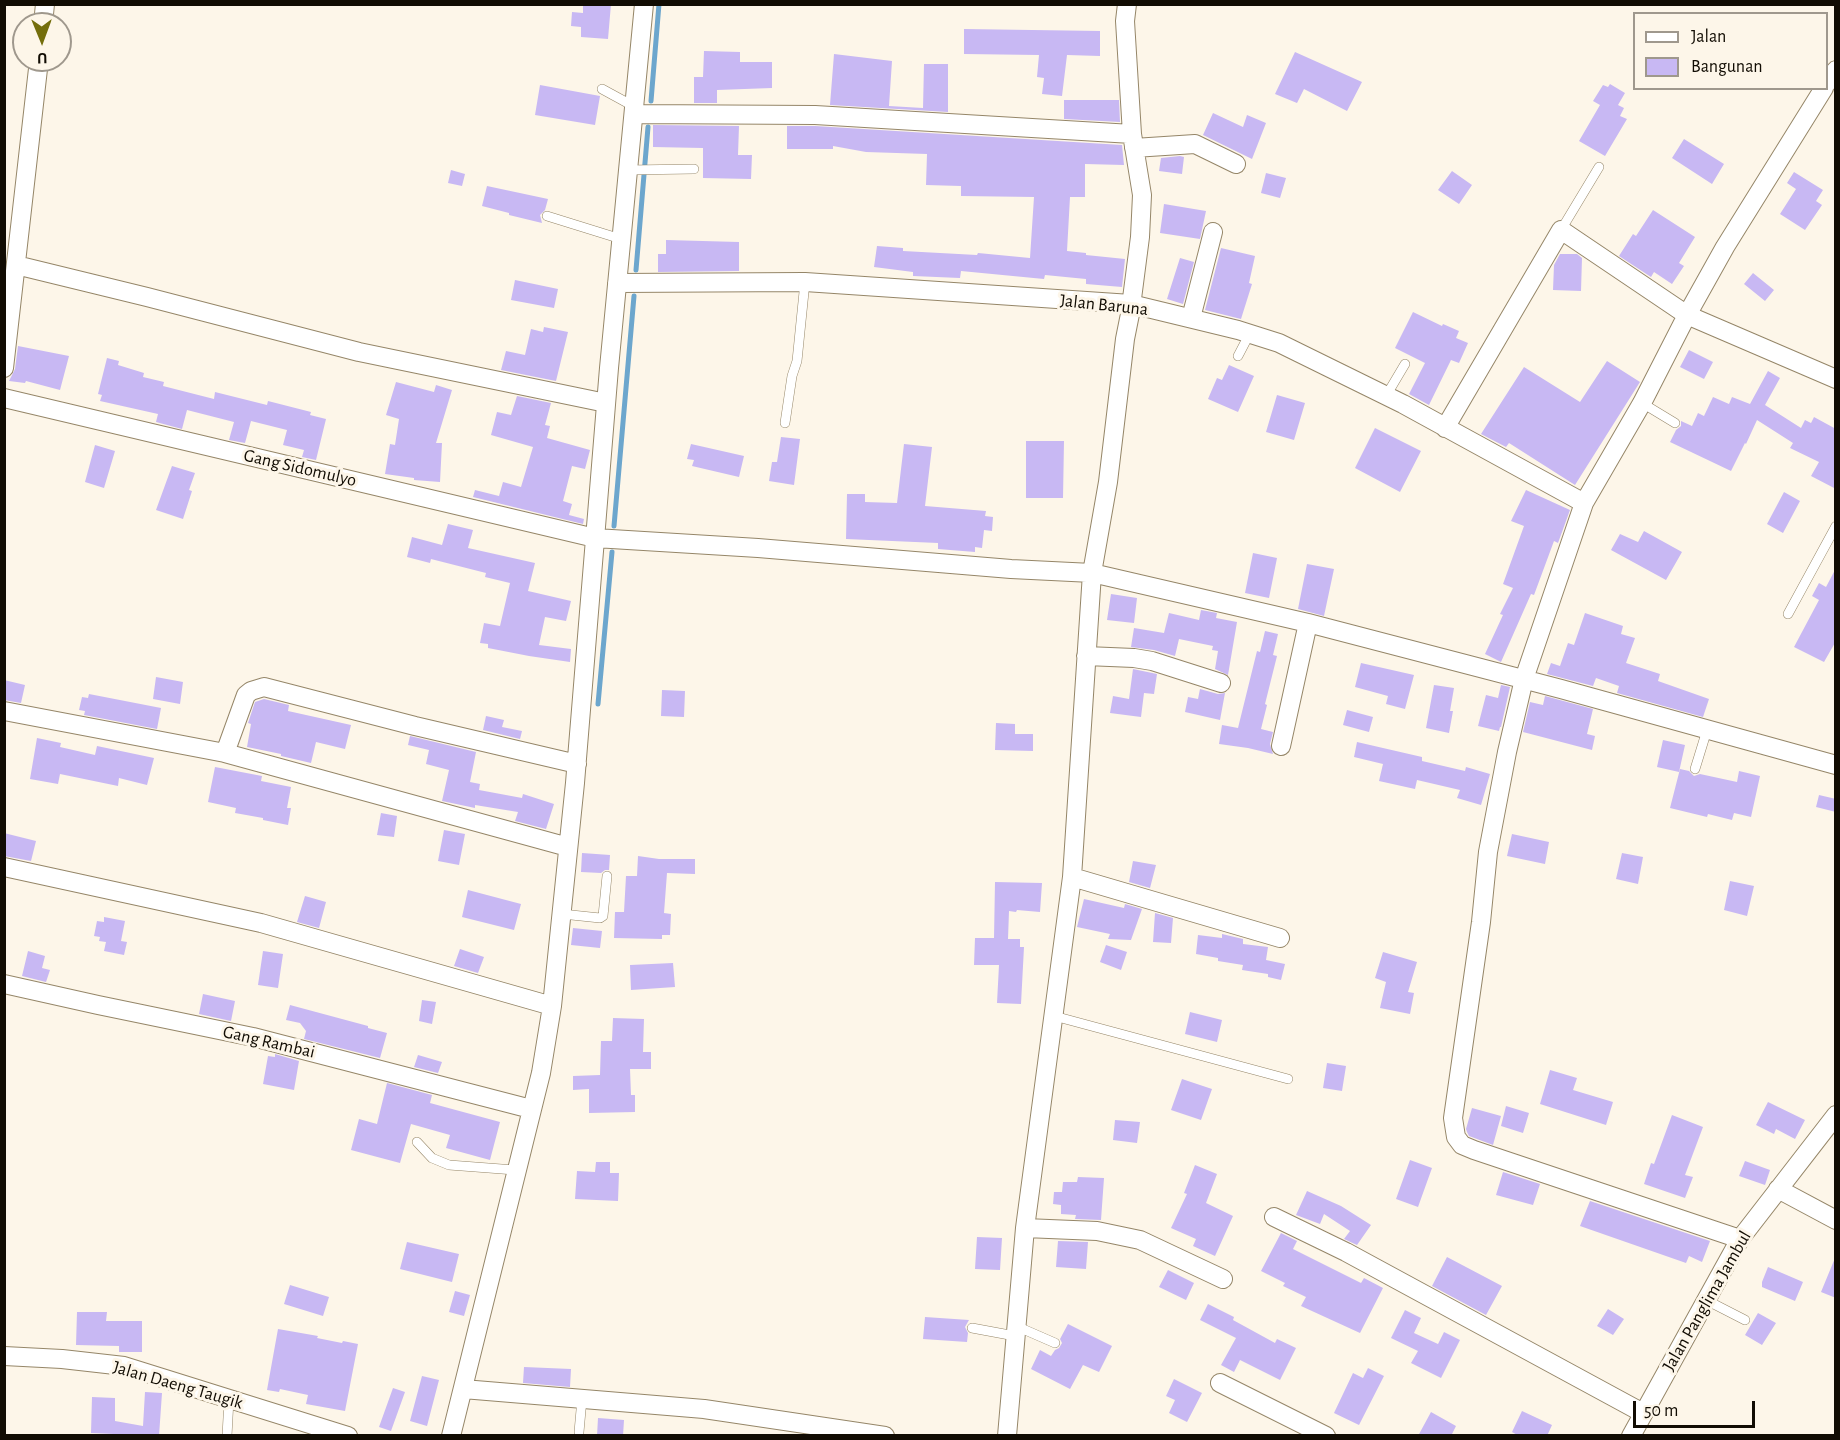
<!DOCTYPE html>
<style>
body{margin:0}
#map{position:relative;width:1840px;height:1440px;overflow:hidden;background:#fdf6e9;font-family:"Alegreya Sans",sans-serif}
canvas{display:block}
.frame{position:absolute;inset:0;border:6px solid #110c03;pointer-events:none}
.legend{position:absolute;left:1633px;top:12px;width:195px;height:78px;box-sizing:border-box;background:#fdf6e9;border:2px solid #9f988d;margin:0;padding:8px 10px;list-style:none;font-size:18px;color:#110c03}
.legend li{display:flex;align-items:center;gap:12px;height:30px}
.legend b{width:30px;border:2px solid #9f988d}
.north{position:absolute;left:12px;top:12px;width:60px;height:60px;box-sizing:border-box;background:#fdf6e9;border:2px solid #9f988d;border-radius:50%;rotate:179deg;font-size:16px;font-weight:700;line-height:24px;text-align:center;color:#110c03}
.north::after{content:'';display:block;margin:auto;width:21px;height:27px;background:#746e0c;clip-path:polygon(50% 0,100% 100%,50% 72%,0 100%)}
.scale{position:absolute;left:1633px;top:1401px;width:122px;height:27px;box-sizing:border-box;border:3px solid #110c03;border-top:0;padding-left:8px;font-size:18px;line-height:21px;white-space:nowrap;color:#110c03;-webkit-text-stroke:4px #fdf6e9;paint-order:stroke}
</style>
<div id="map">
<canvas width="1840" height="1440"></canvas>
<div class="frame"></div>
<ul class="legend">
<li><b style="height:8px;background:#fff"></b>Jalan</li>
<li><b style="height:16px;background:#c8b8f3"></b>Bangunan</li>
</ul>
<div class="north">U</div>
<div class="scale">50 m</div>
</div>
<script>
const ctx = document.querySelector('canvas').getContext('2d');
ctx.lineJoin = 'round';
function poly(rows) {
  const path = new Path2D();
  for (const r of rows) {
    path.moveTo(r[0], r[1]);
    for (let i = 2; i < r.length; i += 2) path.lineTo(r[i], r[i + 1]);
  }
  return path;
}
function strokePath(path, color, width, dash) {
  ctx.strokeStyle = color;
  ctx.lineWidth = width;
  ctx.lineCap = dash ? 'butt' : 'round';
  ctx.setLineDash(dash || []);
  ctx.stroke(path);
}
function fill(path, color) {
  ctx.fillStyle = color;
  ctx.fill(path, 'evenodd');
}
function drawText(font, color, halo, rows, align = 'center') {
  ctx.font = font + ' "Alegreya Sans",sans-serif';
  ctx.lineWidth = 6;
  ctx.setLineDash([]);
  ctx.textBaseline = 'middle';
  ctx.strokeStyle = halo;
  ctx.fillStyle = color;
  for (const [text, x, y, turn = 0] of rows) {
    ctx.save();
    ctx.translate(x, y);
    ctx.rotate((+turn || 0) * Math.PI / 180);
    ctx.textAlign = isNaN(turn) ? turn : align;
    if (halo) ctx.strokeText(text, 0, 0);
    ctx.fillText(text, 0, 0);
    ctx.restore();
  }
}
strokePath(poly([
 [651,101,659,4],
 [636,270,648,127],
 [614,526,634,296],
 [598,704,612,552]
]), '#6ca6cd', 5);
fill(poly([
 [583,4,611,4,608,39,581,37,581,27,571,26,572,12,583,13],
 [964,29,1100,31,1100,56,1067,55,1062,96,1042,94,1044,78,1037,77,1039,55,964,54],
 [704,51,740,52,740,62,772,62,772,88,717,90,717,103,694,103,694,77,703,77],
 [1295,52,1362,82,1347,111,1304,89,1297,103,1275,94],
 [834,54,892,61,889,106,923,108,924,64,948,64,948,112,830,105],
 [1610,84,1625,93,1618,105,1624,108,1620,116,1627,119,1605,156,1579,141,1600,105,1593,101,1603,85,1608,87],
 [540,85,600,96,595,125,535,115],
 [1064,100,1119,100,1120,122,1064,119],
 [1213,113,1243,127,1247,115,1266,123,1252,159,1203,135],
 [653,125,739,126,738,155,752,155,751,179,703,178,703,148,653,147],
 [787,126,815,126,1122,145,1124,165,1085,164,1085,197,1070,197,1067,251,1086,253,1086,255,1125,259,1122,287,1086,284,1086,279,1045,275,1044,279,961,271,960,278,913,276,913,272,874,267,877,246,903,248,903,251,977,255,978,253,1030,258,1034,197,961,196,961,186,926,185,927,154,866,152,833,146,833,149,787,149],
 [1684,139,1724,164,1712,184,1672,158],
 [1180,156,1184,157,1182,174,1159,171,1161,158],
 [451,170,465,174,462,186,448,183],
 [1452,171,1472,185,1459,204,1438,190],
 [1794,172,1823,190,1816,201,1822,205,1805,230,1780,214,1796,189,1787,183],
 [1266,173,1286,178,1280,198,1261,193],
 [487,186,548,199,545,210,540,215,542,223,509,215,509,213,482,206],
 [1164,204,1206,211,1200,239,1160,233],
 [1653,210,1695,237,1679,263,1684,266,1672,284,1654,272,1651,277,1619,256,1633,234,1636,236],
 [666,240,739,242,739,271,658,272,658,254,666,254],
 [1221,248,1255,256,1249,283,1252,284,1241,319,1205,310],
 [1560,254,1577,254,1582,258,1581,291,1553,290,1554,265],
 [1180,258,1194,262,1183,304,1167,299],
 [1753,273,1774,290,1765,301,1744,284],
 [515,280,558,289,554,308,511,300],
 [1413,312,1442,326,1443,324,1459,331,1456,338,1468,343,1459,363,1451,360,1429,405,1409,394,1425,363,1395,348],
 [544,327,568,332,556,381,501,370,506,351,525,355,531,329,543,332],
 [18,346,69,356,60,390,26,381,25,383,9,381,15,369],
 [1689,350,1713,362,1704,379,1680,367],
 [107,358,119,361,118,365,144,373,143,377,164,382,163,386,214,399,215,392,267,405,268,401,311,412,310,415,326,419,316,460,302,457,304,450,283,445,287,430,251,421,245,443,229,440,234,422,187,410,182,429,156,422,158,414,100,401,102,395,98,394],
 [1607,361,1640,382,1575,485,1509,443,1506,447,1481,434,1524,367,1580,402],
 [1229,365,1254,376,1238,412,1208,399,1217,378,1222,380],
 [1768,371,1780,378,1765,405,1801,428,1805,420,1811,423,1814,417,1836,429,1836,489,1811,476,1819,462,1790,448,1793,443,1757,420,1746,444,1745,443,1731,471,1670,442,1676,430,1681,426,1681,421,1692,426,1698,413,1704,416,1713,397,1729,404,1732,397,1750,404],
 [396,382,434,392,436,385,452,390,436,443,442,443,440,482,414,480,414,478,385,474,390,444,395,445,399,419,386,415],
 [1277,395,1305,403,1294,440,1266,432],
 [517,396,551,403,545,425,550,426,547,438,590,450,585,469,572,466,563,501,572,504,569,515,584,519,583,524,473,497,475,490,499,496,503,482,521,487,533,447,491,435,497,412,511,415],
 [1375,428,1421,451,1400,492,1355,468],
 [781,437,800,439,794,485,769,481,772,462,777,462],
 [1026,441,1064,441,1063,498,1026,498],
 [691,444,744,456,739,477,692,466,694,460,687,459],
 [904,444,932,447,925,506,986,511,985,516,993,517,992,531,984,530,982,548,975,547,975,552,938,549,938,543,846,539,847,494,865,494,865,502,897,503],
 [95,445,115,451,104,488,85,482],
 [172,466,195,473,189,490,192,491,183,519,156,510],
 [1526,490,1570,510,1558,543,1554,541,1534,595,1531,594,1501,662,1485,654,1503,615,1500,614,1513,588,1503,584,1524,526,1511,521],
 [1784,492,1800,501,1783,533,1767,524],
 [448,524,473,530,468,548,535,563,528,591,571,601,566,621,545,617,539,645,571,649,570,662,529,656,488,648,488,644,480,643,484,623,500,626,510,583,485,577,486,573,431,559,430,563,407,557,412,537,442,545],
 [1644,531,1682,552,1666,580,1611,550,1620,534,1638,542],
 [1253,553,1277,558,1269,598,1245,593],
 [1307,564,1334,569,1324,616,1298,609],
 [1836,568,1836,641,1824,662,1794,647,1819,600,1812,596,1819,583,1826,587],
 [1111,594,1137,598,1134,623,1107,620],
 [1201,610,1217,613,1216,618,1237,622,1228,675,1215,669,1218,651,1212,650,1213,646,1179,639,1175,656,1154,650,1131,647,1134,628,1164,633,1169,613,1199,620],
 [1585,613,1623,626,1621,634,1635,638,1626,663,1660,674,1658,681,1709,699,1703,717,1617,693,1619,686,1596,678,1593,686,1547,674,1551,663,1560,666,1568,643,1574,645],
 [1265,631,1278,634,1273,655,1277,656,1265,704,1267,705,1261,729,1273,732,1270,744,1273,754,1248,748,1219,744,1222,725,1238,728,1257,651,1260,652],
 [1361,663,1414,675,1405,709,1386,704,1388,696,1355,687],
 [1133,669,1157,674,1154,694,1144,693,1141,717,1110,713,1113,696,1129,699],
 [156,677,183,682,180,704,153,699],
 [4,680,25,685,21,703,4,700],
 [1434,685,1454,688,1450,711,1453,711,1449,733,1426,728],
 [1501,685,1510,687,1501,727,1500,727,1499,731,1478,726,1486,695,1498,698],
 [1200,689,1218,694,1225,693,1220,720,1185,712,1188,697,1198,699],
 [662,690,685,691,684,717,661,716],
 [89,694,161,708,157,729,84,715,85,711,79,710,82,697,88,698],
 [1545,696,1593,709,1587,734,1595,736,1592,750,1523,732,1530,702,1543,705],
 [264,699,289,705,288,711,351,725,345,749,316,742,311,763,281,756,281,754,247,747,251,724,248,723,255,702],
 [1347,710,1373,717,1369,732,1343,725],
 [486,716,504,720,502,727,522,731,520,739,483,730],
 [996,723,1015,724,1015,734,1033,734,1033,751,995,750],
 [410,736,476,752,470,782,480,784,479,790,522,798,523,794,554,804,546,829,515,821,518,812,475,805,475,808,442,801,449,770,426,764,429,750,408,745],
 [37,738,61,743,60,747,95,755,97,746,154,758,147,785,119,778,118,786,60,774,58,784,30,779],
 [1663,740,1685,745,1679,772,1657,767],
 [1357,742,1422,757,1422,761,1465,771,1466,767,1490,774,1481,805,1457,798,1460,790,1417,780,1415,789,1379,781,1383,764,1354,757],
 [215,767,262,776,261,781,291,787,287,808,291,808,288,825,263,820,263,818,235,813,236,808,208,802],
 [1680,769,1689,771,1694,776,1700,774,1737,782,1739,771,1760,776,1751,817,1734,813,1732,820,1708,814,1707,817,1670,808],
 [1819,795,1836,799,1836,812,1816,807],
 [381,813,397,816,394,837,377,835],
 [444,830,465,834,459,865,438,861],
 [4,833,36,841,31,861,4,856],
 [1512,834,1549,842,1545,864,1507,856],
 [582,853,610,855,609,870,605,870,601,873,581,872],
 [1622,853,1643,857,1638,884,1616,879],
 [638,856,659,859,695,859,695,874,667,873,664,913,671,914,670,935,662,935,662,939,614,938,615,912,624,912,626,876,637,876],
 [1133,861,1156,865,1150,888,1129,882],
 [1730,881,1754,886,1747,916,1724,910],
 [995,882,1042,883,1040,912,1017,910,1016,912,1009,911,1008,939,1020,939,1020,947,1024,947,1021,1004,997,1003,999,965,974,965,975,938,994,938],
 [468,890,521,904,514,930,462,917],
 [305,896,326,902,319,928,297,922],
 [1084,899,1124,908,1125,904,1142,909,1131,940,1108,939,1110,934,1077,927],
 [1155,913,1173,918,1171,943,1153,942],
 [104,917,125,921,121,941,127,942,124,955,104,951,106,942,99,941,100,937,94,936,97,921,104,922],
 [573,928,602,931,600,948,571,945],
 [1222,934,1243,939,1243,944,1268,947,1266,960,1285,964,1281,980,1268,977,1268,974,1242,970,1243,965,1218,961,1218,958,1196,954,1198,935,1222,938],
 [1106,945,1127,952,1121,970,1100,962],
 [460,949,484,957,478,973,454,966],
 [28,951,45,956,42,968,50,970,46,982,22,976],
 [263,951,283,954,278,988,258,985],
 [1383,952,1417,962,1408,992,1414,993,1410,1014,1380,1008,1386,982,1375,978],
 [673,963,675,987,631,990,630,965],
 [203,994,235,1001,231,1021,199,1014],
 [422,1000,436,1002,432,1024,419,1021],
 [290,1005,368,1026,368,1028,387,1033,380,1058,304,1039,306,1031,300,1023,286,1020],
 [1190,1012,1222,1020,1217,1042,1185,1034],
 [613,1018,644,1019,643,1052,651,1052,651,1069,630,1069,631,1095,635,1095,635,1112,589,1113,589,1089,573,1090,573,1076,600,1075,601,1041,612,1041],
 [275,1054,299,1061,294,1090,263,1084,268,1056,275,1057],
 [418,1055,442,1062,438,1073,414,1067],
 [1327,1063,1346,1066,1342,1091,1323,1088],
 [1550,1070,1577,1078,1573,1090,1613,1102,1606,1125,1540,1104],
 [1182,1079,1212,1089,1201,1120,1171,1110],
 [387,1083,432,1095,430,1103,500,1122,490,1160,446,1148,450,1135,411,1124,400,1163,351,1150,359,1119,377,1124],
 [1768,1102,1805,1120,1795,1139,1776,1129,1774,1134,1756,1125],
 [1506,1106,1529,1113,1523,1133,1501,1126],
 [1472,1108,1501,1116,1493,1145,1469,1136,1467,1132,1466,1129],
 [1672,1115,1703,1127,1685,1175,1693,1177,1685,1198,1644,1184,1651,1163,1654,1164],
 [1115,1120,1140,1122,1137,1143,1113,1140],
 [1410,1160,1432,1168,1418,1207,1396,1199],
 [1745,1161,1770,1170,1765,1185,1739,1176],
 [596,1162,610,1162,610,1173,619,1173,618,1201,575,1199,577,1171,595,1172],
 [1195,1165,1217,1174,1206,1203,1233,1216,1215,1256,1193,1246,1196,1239,1171,1228,1187,1194,1184,1193],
 [1503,1172,1540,1184,1533,1205,1496,1195],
 [1078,1177,1104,1178,1101,1220,1075,1219,1076,1215,1061,1214,1061,1205,1053,1204,1054,1192,1062,1192,1063,1182,1077,1182],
 [1307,1191,1341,1206,1371,1225,1357,1245,1344,1239,1350,1231,1324,1214,1320,1224,1296,1215],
 [1590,1201,1710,1241,1702,1262,1689,1256,1686,1263,1580,1226],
 [1281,1233,1297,1241,1293,1249,1361,1283,1364,1278,1383,1288,1360,1333,1301,1306,1306,1297,1283,1286,1285,1283,1261,1271],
 [977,1237,1002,1238,1000,1270,975,1269],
 [1058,1241,1088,1242,1086,1269,1056,1267],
 [407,1242,459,1254,452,1282,400,1269],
 [1447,1257,1502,1286,1486,1315,1432,1286],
 [1835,1258,1836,1258,1836,1298,1821,1292],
 [1768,1267,1803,1282,1795,1301,1762,1287,1762,1282],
 [1168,1270,1194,1283,1186,1300,1159,1287],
 [290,1285,329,1297,323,1316,284,1304],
 [455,1291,470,1295,464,1316,449,1312],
 [1208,1304,1234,1317,1233,1320,1275,1343,1277,1339,1296,1348,1280,1380,1240,1360,1234,1372,1221,1365,1236,1338,1200,1320],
 [1608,1309,1624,1319,1613,1335,1597,1326],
 [1405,1310,1421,1318,1414,1333,1438,1344,1444,1332,1460,1340,1441,1378,1411,1363,1418,1351,1391,1338],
 [77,1312,107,1312,106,1321,142,1321,142,1352,119,1352,119,1346,76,1345],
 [1758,1313,1776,1323,1762,1345,1745,1335],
 [925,1317,969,1320,965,1327,968,1333,967,1342,923,1339],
 [1068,1324,1112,1346,1099,1372,1083,1365,1070,1389,1031,1369,1040,1350,1051,1356,1055,1350,1059,1348,1062,1343,1060,1339],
 [278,1329,318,1336,317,1338,342,1343,343,1341,358,1344,345,1411,306,1404,308,1395,280,1389,279,1392,267,1390],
 [524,1367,571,1369,570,1387,523,1383],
 [1368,1368,1384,1376,1359,1425,1334,1413,1353,1373,1363,1378],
 [422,1376,439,1380,427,1426,410,1421],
 [1174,1379,1202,1393,1187,1422,1169,1413,1175,1400,1166,1396],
 [393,1388,405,1392,391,1431,379,1427],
 [145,1392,162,1393,159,1436,91,1433,92,1397,115,1398,115,1421,143,1426],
 [1522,1411,1552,1425,1547,1436,1519,1436,1512,1432],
 [1431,1412,1456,1426,1451,1436,1418,1436],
 [598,1418,624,1420,623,1436,597,1436]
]), '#c8b8f3');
const service = poly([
 [602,89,635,107],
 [629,170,694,169],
 [547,216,621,239],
 [1561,230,1599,167],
 [1238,356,1250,333],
 [1386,396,1405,364],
 [1642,403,1675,423],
 [785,423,792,376,797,361,805,282],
 [1788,614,1836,526],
 [1695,769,1707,730],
 [562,914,600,918,603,916,607,876],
 [1054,1016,1288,1079],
 [417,1142,432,1158,449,1165,515,1170],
 [1706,1300,1745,1320],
 [1016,1326,1055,1343],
 [972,1328,1015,1336],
 [579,1432,582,1399],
 [227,1436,229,1399]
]);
const minor = poly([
 [43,24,45,4],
 [1826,84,1836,70],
 [635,114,815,115,1132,134],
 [1134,148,1195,144,1236,164],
 [16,265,147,297,359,352,606,403],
 [617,283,805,282,1131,304,1238,330,1279,343,1403,404,1584,503],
 [1191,318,1213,232],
 [4,368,39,60],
 [4,398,595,538,758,548,1011,569,1092,573,1308,623,1561,689,1836,765],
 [1445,428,1561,230,1687,315,1836,379],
 [1086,656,1134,658,1152,661,1221,683],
 [4,711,225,753,568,847],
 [1281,746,1308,623],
 [225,753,246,695,251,691,264,687,415,726,577,764],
 [4,867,261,923,552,1006],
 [1072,877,1280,938],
 [4,984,98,1005,253,1037,531,1109],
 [1778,1189,1836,1220],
 [1274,1217,1346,1252,1643,1413],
 [1025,1228,1097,1231,1140,1240,1223,1279],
 [1740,1239,1474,1150,1462,1145,1456,1137,1453,1118,1481,922,1488,852,1507,752,1524,679,1584,503,1642,403,1687,315,1725,247,1824,88],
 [4,1356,62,1359,124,1366,348,1436],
 [1220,1383,1326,1436],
 [463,1389,704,1409,885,1436],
 [451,1436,541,1073,552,1006,575,783,609,368,644,4],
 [1007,1436,1025,1228,1072,877,1092,573,1108,482,1125,339,1130,314,1140,237,1142,195,1132,134,1125,21,1127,4],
 [1631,1436,1740,1239,1836,1115]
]);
strokePath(service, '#958668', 10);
strokePath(minor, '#958668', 20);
strokePath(service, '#fff', 9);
strokePath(minor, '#fff', 18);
drawText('18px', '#110c03', '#fdf6e9', [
 ["Jalan Baruna",1104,305,6],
 ["Gang Sidomulyo",300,468,13],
 ["Gang Rambai",269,1042,13],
 ["Jalan Panglima Jambul",1707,1301,-60],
 ["Jalan Daeng Taugik",178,1385,16]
]);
</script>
